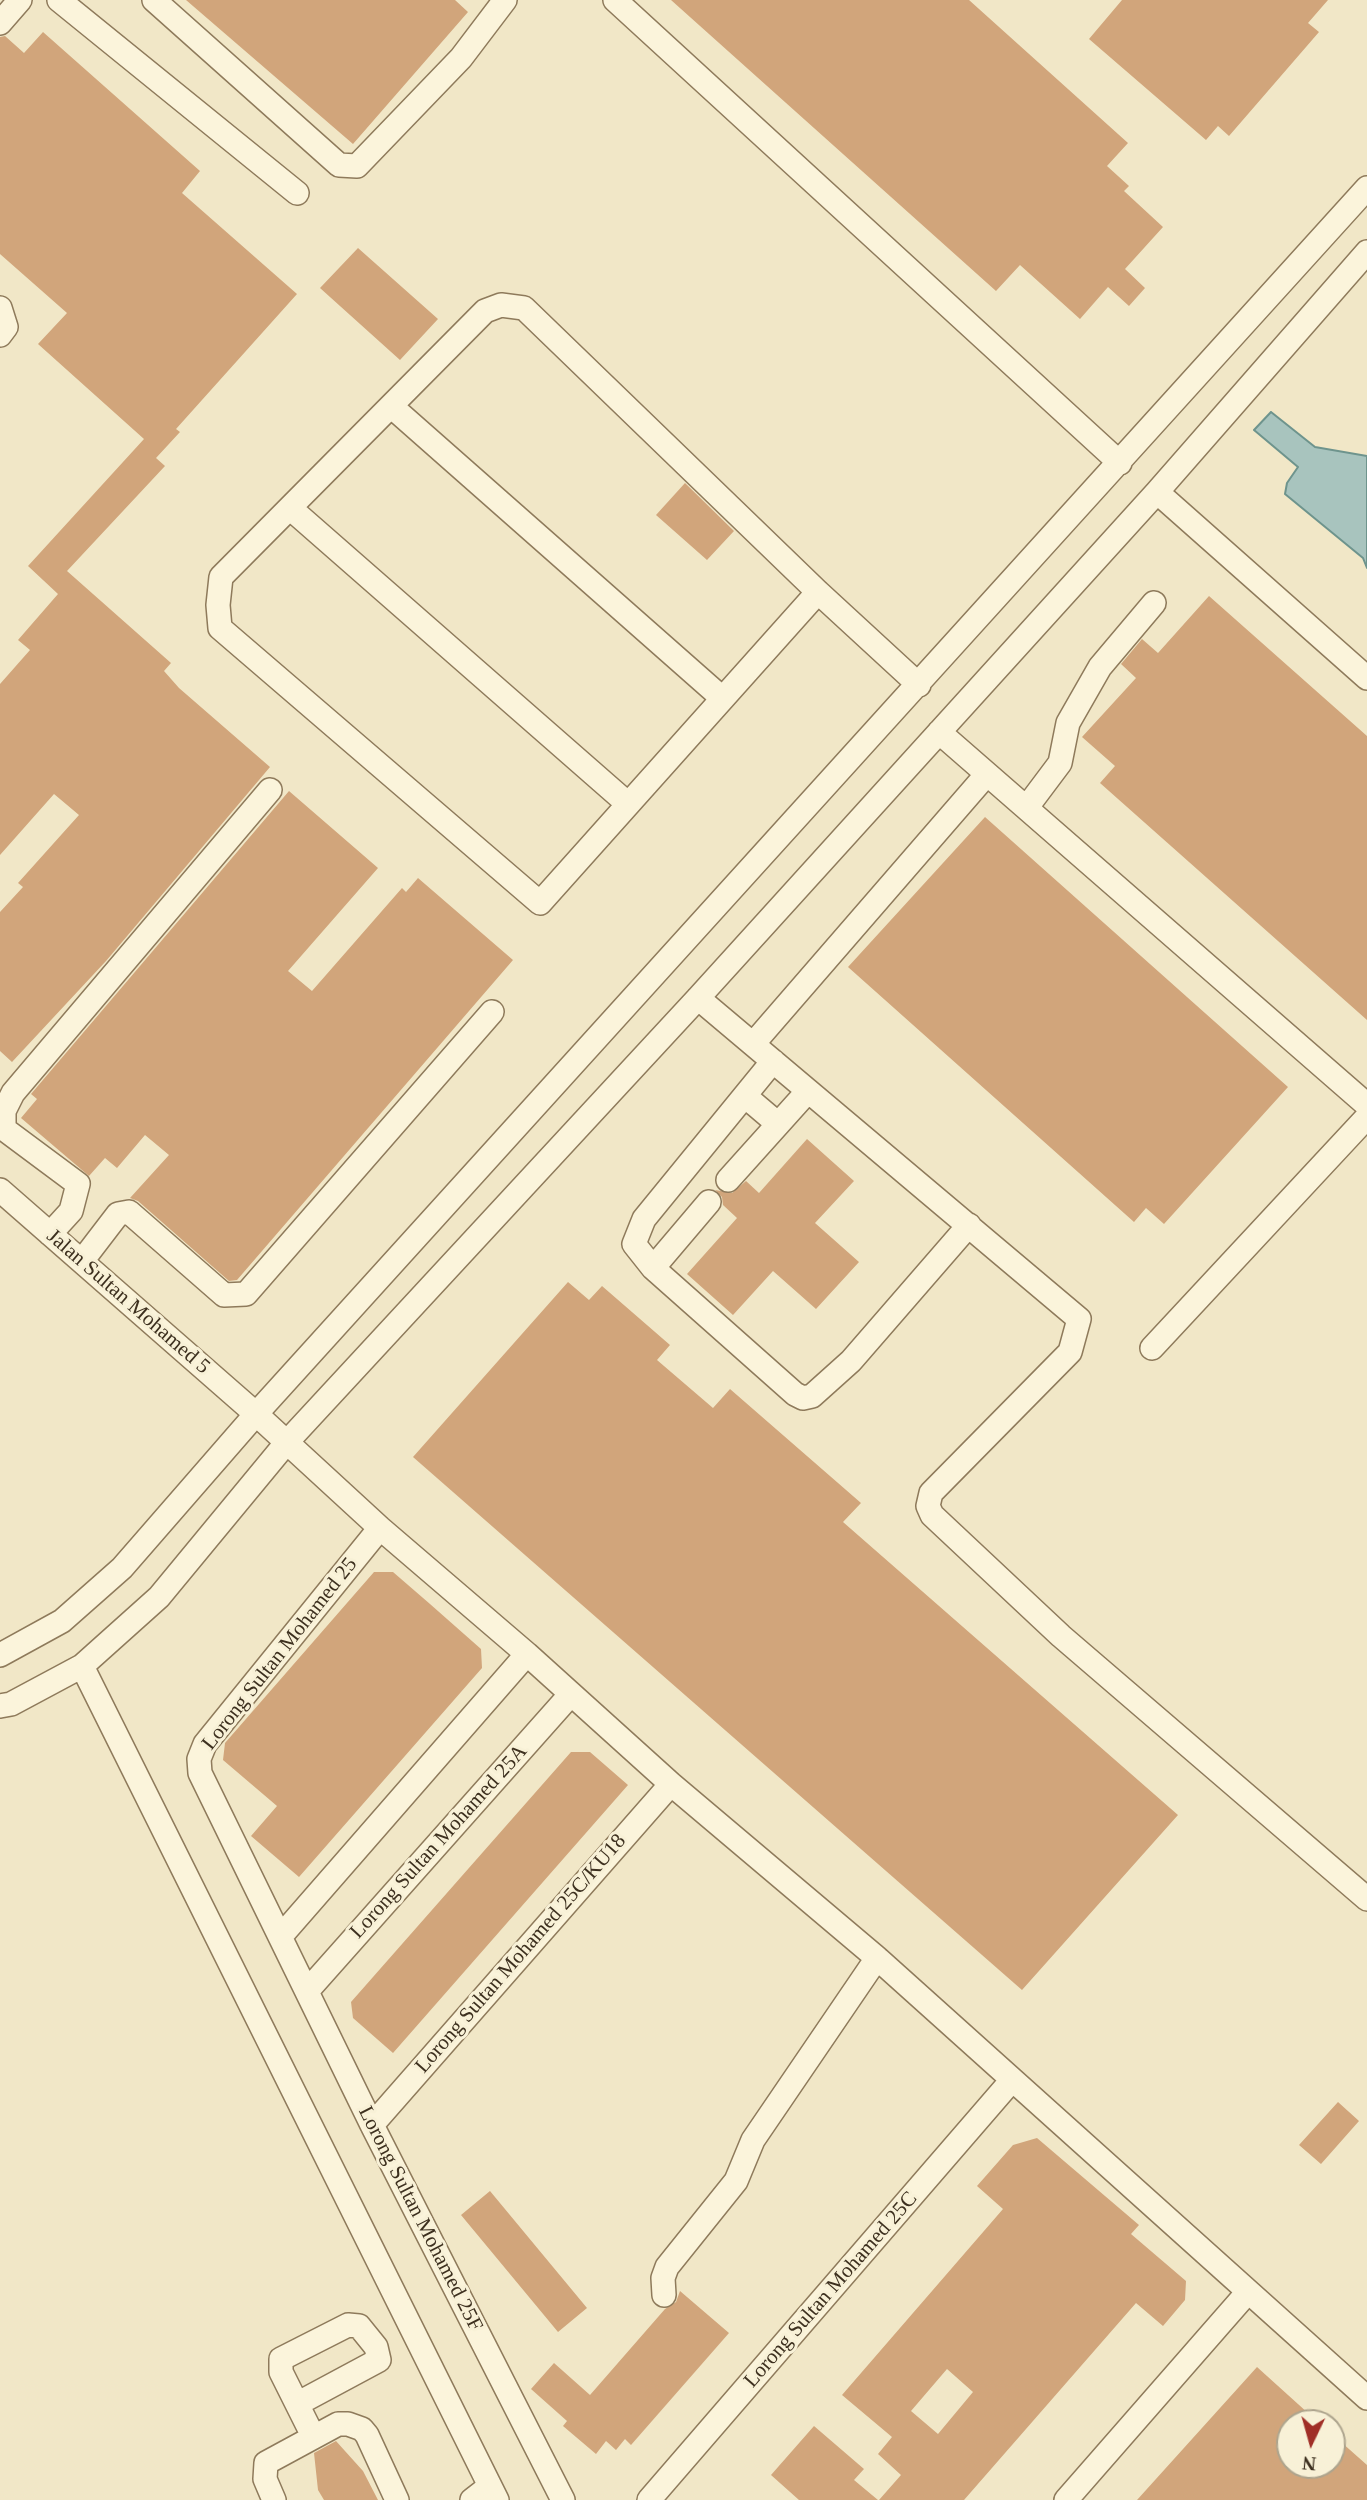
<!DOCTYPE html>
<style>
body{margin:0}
#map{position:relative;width:1367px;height:2500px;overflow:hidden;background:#f1e7c7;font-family:Georgia,serif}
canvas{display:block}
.north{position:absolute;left:1276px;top:2409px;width:70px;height:70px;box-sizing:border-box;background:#f8f1d7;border:2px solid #ada48d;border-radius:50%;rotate:185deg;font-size:19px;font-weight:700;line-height:28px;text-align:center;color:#3d301f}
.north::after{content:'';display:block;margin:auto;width:24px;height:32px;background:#a02f27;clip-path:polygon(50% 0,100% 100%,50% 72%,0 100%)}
</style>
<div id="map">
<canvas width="1367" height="2500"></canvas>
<div class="north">N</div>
</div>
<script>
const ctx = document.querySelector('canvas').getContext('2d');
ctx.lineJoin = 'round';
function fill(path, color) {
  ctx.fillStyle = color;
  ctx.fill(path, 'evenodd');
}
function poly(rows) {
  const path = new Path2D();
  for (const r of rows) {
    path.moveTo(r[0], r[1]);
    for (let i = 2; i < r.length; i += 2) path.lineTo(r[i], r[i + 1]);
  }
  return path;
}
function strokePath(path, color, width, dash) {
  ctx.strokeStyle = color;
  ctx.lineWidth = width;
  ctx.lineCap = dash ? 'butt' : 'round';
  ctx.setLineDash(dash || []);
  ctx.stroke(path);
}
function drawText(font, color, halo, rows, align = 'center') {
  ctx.font = font + ' Georgia,serif';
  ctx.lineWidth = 6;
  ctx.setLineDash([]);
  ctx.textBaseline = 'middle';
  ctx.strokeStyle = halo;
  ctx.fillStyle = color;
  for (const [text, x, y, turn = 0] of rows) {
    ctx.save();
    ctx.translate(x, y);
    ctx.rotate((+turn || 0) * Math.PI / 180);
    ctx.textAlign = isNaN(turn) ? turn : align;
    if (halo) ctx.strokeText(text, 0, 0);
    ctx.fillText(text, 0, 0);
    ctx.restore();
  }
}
const water = poly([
 [1271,412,1315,447,1367,456,1367,568,1363,558,1285,494,1287,483,1298,467,1254,430,1271,412]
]);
fill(water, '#a8c4be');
strokePath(water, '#6e948d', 2);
fill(poly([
 [186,0,455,0,468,12,353,144],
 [671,0,969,0,1128,143,1107,166,1129,186,1124,191,1163,227,1125,269,1145,288,1129,306,1108,287,1080,319,1020,265,996,291],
 [1122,0,1328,0,1308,23,1319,32,1229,136,1218,126,1206,140,1089,39],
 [43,32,200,171,182,193,297,294,176,429,180,432,156,458,165,466,67,571,171,663,164,671,179,688,270,767,106,961,12,1062,0,1051,0,912,23,887,18,883,79,815,54,794,0,855,0,684,30,650,18,640,58,594,28,566,144,439,38,344,67,313,0,254,0,37,5,36,24,53],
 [358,248,438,319,400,360,320,288],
 [685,483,734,531,707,560,656,515],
 [1209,596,1367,736,1367,1020,1100,783,1115,766,1082,737,1136,678,1121,664,1142,639,1158,653],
 [289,791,378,868,288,971,312,991,402,888,406,892,418,878,513,960,237,1280,229,1281,138,1201,130,1198,169,1155,145,1135,117,1168,105,1158,89,1176,21,1118,37,1099,31,1094],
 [985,817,1288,1087,1164,1224,1146,1208,1134,1222,848,967],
 [807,1139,854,1181,815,1223,859,1262,816,1309,773,1271,733,1315,687,1274,737,1218,723,1205,722,1197,715,1190,732,1193,746,1181,759,1193],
 [568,1282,589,1300,602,1286,670,1345,657,1360,713,1408,730,1389,861,1503,843,1522,1178,1815,1022,1990,413,1457],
 [374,1572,393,1572,430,1604,481,1649,482,1668,299,1877,251,1836,277,1806,223,1760,225,1743],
 [571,1752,590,1752,628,1785,393,2053,353,2018,351,2002],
 [1338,2102,1359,2121,1321,2164,1299,2145],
 [1037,2138,1139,2225,1131,2234,1186,2281,1185,2300,1163,2326,1136,2303,964,2500,879,2500,901,2475,878,2454,892,2437,842,2395,1003,2209,977,2186,1013,2145],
 [947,2369,973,2392,938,2434,911,2411],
 [490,2191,587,2308,558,2332,461,2215],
 [680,2291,729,2333,631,2445,625,2439,616,2450,606,2441,596,2454,563,2426,567,2421,531,2389,554,2363,590,2395,665,2309,676,2302],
 [1257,2367,1319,2423,1290,2423,1290,2465,1332,2465,1332,2434,1367,2465,1367,2500,1137,2500],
 [814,2426,864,2469,854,2480,878,2500,799,2500,771,2475],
 [336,2441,363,2471,378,2500,324,2500,318,2490,314,2453]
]), '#d1a57b');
const minor = poly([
 [59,0,297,193],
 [154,0,339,165,357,166,461,58,505,0],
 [615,0,1120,463],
 [0,23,20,0],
 [0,308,6,327,0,335],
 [391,406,722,698],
 [1157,492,1367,678],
 [290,508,628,804],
 [818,592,524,308,501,305,485,311,221,577,218,605,220,628,540,903,818,592,919,685],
 [939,732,1367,1105],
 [1027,807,1060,763,1068,723,1100,667,1154,603],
 [698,998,1079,1319,1070,1352,931,1493,928,1506,932,1515,1061,1636,1367,1899],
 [753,1044,987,774],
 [773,1061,644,1219,634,1244,653,1268,795,1394,803,1398,812,1396,851,1361,969,1225],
 [745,1096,778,1124],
 [728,1180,808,1091],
 [0,1190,256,1414,380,1528,527,1654,671,1784,877,1958,1367,2398],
 [50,1234,71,1211,78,1184,4,1129,4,1111,13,1093,270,790],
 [82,1261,118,1214,129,1212,224,1295,246,1294,492,1012],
 [653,1268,709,1202],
 [1152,1348,1367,1117],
 [380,1528,205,1744,199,1759,200,1773,372,2125,563,2500],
 [0,1655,62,1621,122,1568,256,1414,1367,188],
 [82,1666,497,2500],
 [0,1706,11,1704,82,1666,159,1597,287,1442,698,998,1157,492,1367,252],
 [281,1936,527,1654],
 [308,1990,571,1694],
 [372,2125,671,1784],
 [664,2295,663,2278,667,2267,736,2181,753,2140,877,1958],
 [297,2404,379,2360,376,2347,359,2326,348,2325,281,2359,281,2372,313,2436],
 [274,2500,265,2479,266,2463,338,2424,348,2424,362,2429,367,2435,397,2500],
 [472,2500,490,2486],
 [649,2500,1012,2080],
 [1066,2500,1247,2293]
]);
strokePath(minor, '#8e7a5b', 26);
strokePath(minor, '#fbf4db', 23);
drawText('21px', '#3d301f', '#f8f1d7', [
 ["Jalan Sultan Mohamed 5",128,1302,41],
 ["Lorong Sultan Mohamed 25",280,1654,-52],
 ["Lorong Sultan Mohamed 25A",439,1842,-48],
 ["Lorong Sultan Mohamed 25C/KU18",521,1954,-49],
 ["Lorong Sultan Mohamed 25F",420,2219,63],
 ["Lorong Sultan Mohamed 25C",831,2290,-49]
]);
</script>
